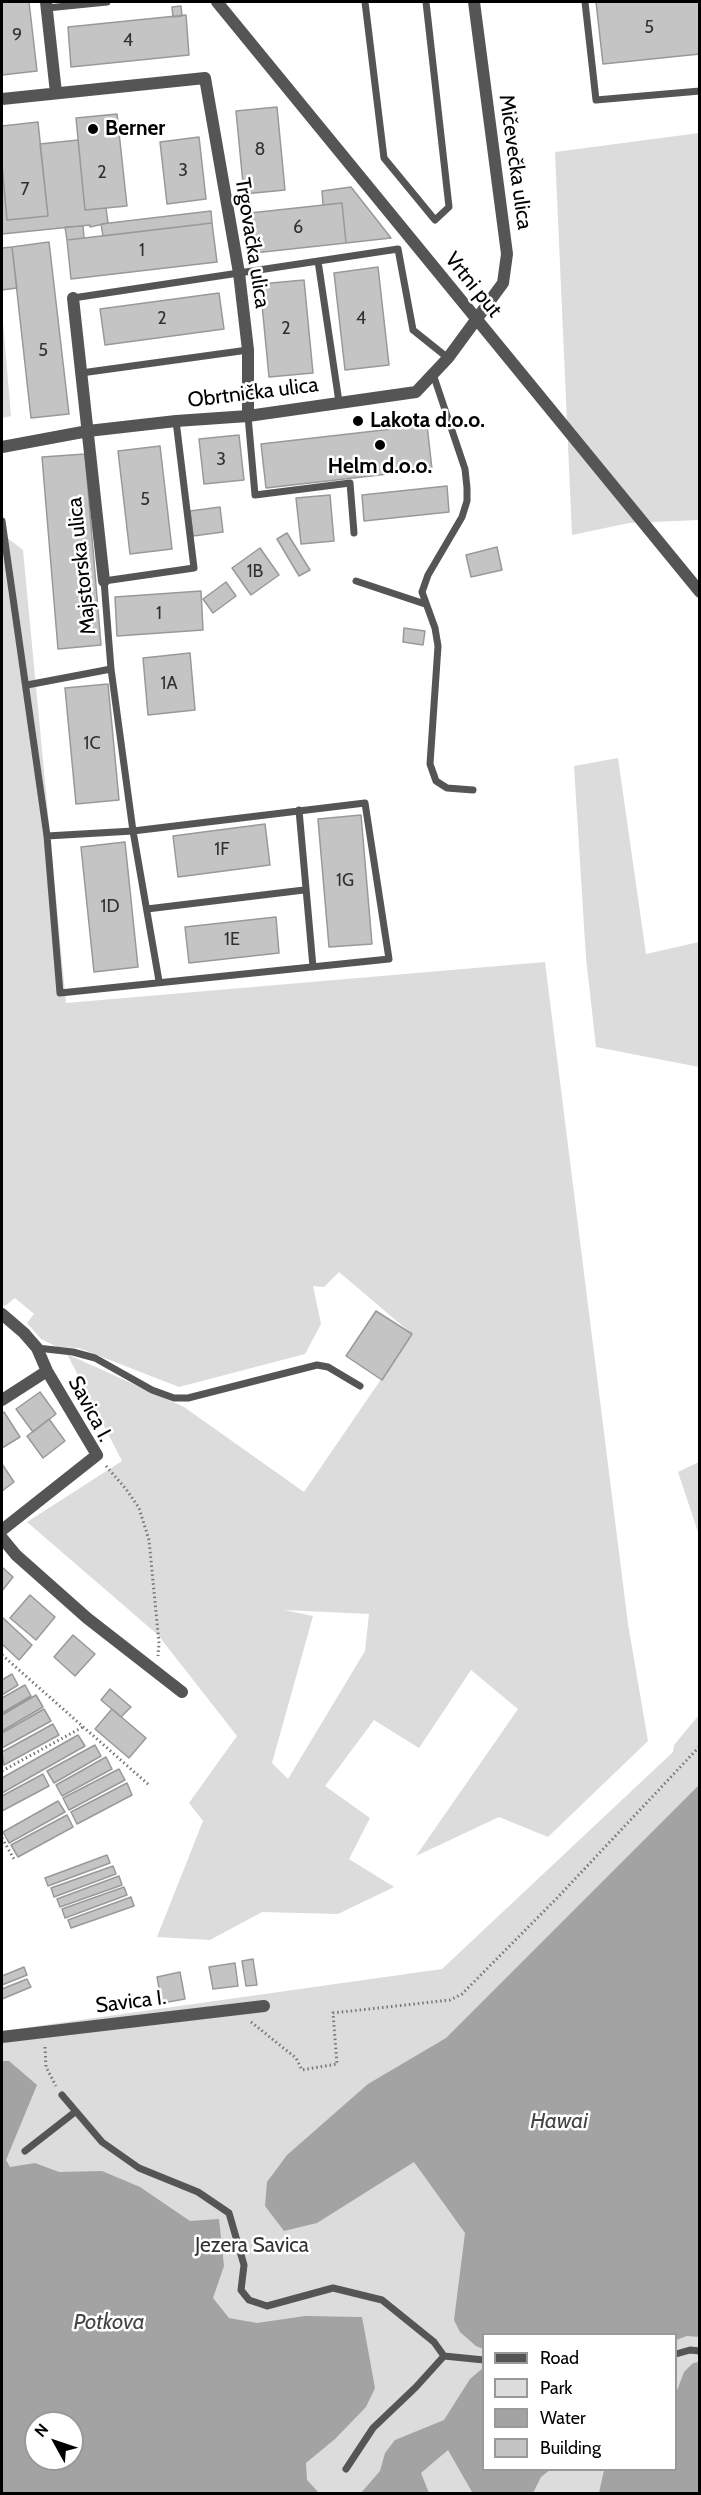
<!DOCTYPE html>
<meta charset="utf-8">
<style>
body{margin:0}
#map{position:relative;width:701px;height:2495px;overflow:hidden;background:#fff;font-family:Cabin,sans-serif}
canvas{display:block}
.frame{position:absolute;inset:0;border:3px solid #000;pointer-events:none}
.legend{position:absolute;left:482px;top:2333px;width:195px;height:138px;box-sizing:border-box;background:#fff;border:2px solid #999;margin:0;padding:8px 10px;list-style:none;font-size:18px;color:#000}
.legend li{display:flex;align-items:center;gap:12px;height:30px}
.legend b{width:30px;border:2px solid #999}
.north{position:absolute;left:24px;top:2411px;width:60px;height:60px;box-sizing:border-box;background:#fff;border:2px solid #999;border-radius:50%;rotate:310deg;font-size:16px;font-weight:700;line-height:24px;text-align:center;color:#000}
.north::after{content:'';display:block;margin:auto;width:21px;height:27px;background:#000;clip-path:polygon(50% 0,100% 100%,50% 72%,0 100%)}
</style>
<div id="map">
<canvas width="701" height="2495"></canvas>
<div class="frame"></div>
<ul class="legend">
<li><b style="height:8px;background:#555"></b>Road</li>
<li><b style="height:16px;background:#dcdcdc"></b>Park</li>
<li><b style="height:16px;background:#a3a3a3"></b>Water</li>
<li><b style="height:16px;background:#c4c4c4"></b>Building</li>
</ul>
<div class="north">N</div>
</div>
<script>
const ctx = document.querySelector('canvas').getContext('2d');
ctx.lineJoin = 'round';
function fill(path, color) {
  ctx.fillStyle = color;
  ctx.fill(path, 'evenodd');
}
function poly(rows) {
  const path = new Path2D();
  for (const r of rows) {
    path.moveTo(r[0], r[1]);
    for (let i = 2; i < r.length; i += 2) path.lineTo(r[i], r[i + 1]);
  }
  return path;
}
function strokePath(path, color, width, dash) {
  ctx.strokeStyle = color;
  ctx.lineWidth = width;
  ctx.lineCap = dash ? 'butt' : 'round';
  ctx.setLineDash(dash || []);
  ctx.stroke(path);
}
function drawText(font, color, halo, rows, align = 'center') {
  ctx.font = font + ' Cabin,sans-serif';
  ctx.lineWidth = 5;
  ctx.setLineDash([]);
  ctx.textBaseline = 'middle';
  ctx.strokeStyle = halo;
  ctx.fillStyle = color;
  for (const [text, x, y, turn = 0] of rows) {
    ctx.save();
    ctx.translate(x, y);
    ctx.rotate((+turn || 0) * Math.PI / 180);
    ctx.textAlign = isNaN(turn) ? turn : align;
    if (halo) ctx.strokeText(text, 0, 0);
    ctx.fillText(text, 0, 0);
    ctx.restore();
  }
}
fill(poly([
 [699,133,699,520,629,523,572,535,555,152],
 [2,310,11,416,2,418],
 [2,534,23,550,66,1003,545,962,628,1624,648,1741,548,1837,499,1817,416,1856,518,1709,471,1670,419,1748,374,1720,325,1786,370,1818,349,1859,394,1887,338,1914,262,1912,210,1940,157,1937,203,1821,189,1803,237,1736,158,1635,27,1522,122,1461,67,1354,184,1407,304,1492,412,1334,339,1272,324,1287,313,1286,321,1324,305,1354,179,1387,79,1348,57,1347,41,1339,27,1323,34,1314,15,1298,5,1306,2,1304],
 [284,1610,369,1614,365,1651,288,1779,272,1763,313,1616],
 [618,758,646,954,699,942,699,1067,596,1047,586,958,574,766],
 [699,1462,699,1535,678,1472],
 [699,1715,699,2493,2,2493,2,2031,442,1969,673,1752,674,1745],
 [484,2334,676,2334,676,2470,484,2470],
 [36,2423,72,2423,72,2459,36,2459]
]), '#dcdcdc');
fill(poly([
 [699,1785,699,2337,687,2336,676,2340,676,2334,484,2334,483,2349,476,2346,460,2332,454,2320,465,2233,414,2162,317,2223,284,2231,265,2206,267,2182,287,2155,368,2084,446,2038],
 [2,2061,9,2061,37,2085,6,2160,10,2167,35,2163,59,2172,102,2171,140,2187,190,2221,219,2219,224,2266,213,2298,229,2318,257,2323,305,2316,362,2317,375,2388,366,2407,335,2439,306,2463,307,2480,319,2493,2,2493],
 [36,2423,72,2423,72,2459,36,2459],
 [699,2362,699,2493,599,2493,604,2470,676,2470,676,2393,684,2372,693,2363],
 [483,2368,484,2470,550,2470,541,2477,533,2493,471,2493,472,2492,448,2450,421,2473,429,2493,361,2493,380,2471,385,2453,395,2440,444,2420,470,2379]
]), '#a3a3a3');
const building = poly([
 [2,2,29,2,37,71,2,75,2,2],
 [596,2,700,2,700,54,603,64,596,2],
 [181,6,182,16,173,17,172,7,181,6],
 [186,15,189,55,71,67,68,27,186,15],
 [277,107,285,190,244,194,236,111,277,107],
 [117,114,127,206,85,210,76,118,117,114],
 [38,122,48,216,7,220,2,165,2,126,38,122],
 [199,137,206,199,167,204,160,142,199,137],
 [78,140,85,210,106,208,108,223,90,227,90,225,2,234,2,165,7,220,48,216,40,144,78,140],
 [351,187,391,238,346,243,342,203,323,205,322,191,351,187],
 [342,203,346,243,254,253,250,213,342,203],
 [211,211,212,223,103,236,101,224,211,211],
 [212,223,217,262,71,279,67,240,212,223],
 [83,226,84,238,67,240,65,227,83,226],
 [49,242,69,414,31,418,12,247,49,242],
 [12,247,17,288,2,290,2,248,12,247],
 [378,267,389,365,345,370,334,273,378,267],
 [304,280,313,373,269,377,260,284,304,280],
 [219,293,224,329,105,345,100,309,219,293],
 [427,425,432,469,266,488,261,444,427,425],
 [239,435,244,480,204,484,199,439,239,435],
 [160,446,172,549,130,554,118,451,160,446],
 [85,454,101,645,58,649,42,457,85,454],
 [447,486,449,512,364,521,362,495,447,486],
 [330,495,334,541,301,544,296,498,330,495],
 [220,507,223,532,193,536,190,511,220,507],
 [287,533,310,570,299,576,277,539,287,533],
 [497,547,502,570,471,577,466,555,497,547],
 [260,548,279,575,251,595,232,568,260,548],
 [226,582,236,596,213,613,203,599,226,582],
 [201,591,203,630,117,636,115,597,201,591],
 [404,628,425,631,423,645,403,642,404,628],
 [190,653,195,710,148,715,143,658,190,653],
 [108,684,119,800,76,804,65,688,108,684],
 [361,815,372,944,329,947,318,819,361,815],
 [265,824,270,865,178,877,173,836,265,824],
 [125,842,138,967,94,972,81,847,125,842],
 [276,917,279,953,189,963,185,927,276,917],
 [376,1311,412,1334,382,1380,346,1356,376,1311],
 [40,1392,56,1414,33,1432,16,1409,40,1392],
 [4,1412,20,1437,2,1448,2,1414,4,1412],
 [49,1419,65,1441,43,1458,27,1436,49,1419],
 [2,1464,14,1482,2,1491,2,1464],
 [2,1567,13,1577,2,1591,2,1567],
 [30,1595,55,1617,36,1640,10,1618,30,1595],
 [2,1617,32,1645,19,1660,2,1644,2,1617],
 [73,1635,95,1654,75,1676,54,1657,73,1635],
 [12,1674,18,1685,2,1695,2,1680,12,1674],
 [25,1685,31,1696,2,1713,2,1698,25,1685],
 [110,1689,131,1707,121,1717,101,1700,110,1689],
 [36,1695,43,1707,2,1731,2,1715,36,1695],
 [44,1709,51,1721,2,1748,2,1733,44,1709],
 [112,1709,146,1738,129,1758,95,1729,112,1709],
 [53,1724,59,1735,4,1765,2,1752,53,1724],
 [78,1735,85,1746,2,1793,2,1778,78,1735],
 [95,1745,101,1756,54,1783,47,1771,95,1745],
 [106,1757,112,1769,62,1796,56,1785,106,1757],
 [119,1769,125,1780,69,1810,63,1798,119,1769],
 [43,1774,49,1786,2,1811,2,1796,43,1774],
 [127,1783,132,1795,77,1824,71,1812,127,1783],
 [58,1801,65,1812,9,1843,3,1832,58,1801],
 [67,1815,73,1827,18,1857,11,1845,67,1815],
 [107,1855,110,1863,48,1886,45,1878,107,1855],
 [113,1866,116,1874,54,1897,51,1888,113,1866],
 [119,1876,122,1885,60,1907,57,1899,119,1876],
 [124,1887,127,1895,65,1918,62,1909,124,1887],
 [131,1897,134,1906,71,1928,68,1920,131,1897],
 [253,1959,257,1985,246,1986,242,1961,253,1959],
 [235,1963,238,1986,213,1989,209,1967,235,1963],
 [24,1967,27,1975,2,1985,2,1976,24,1967],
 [180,1972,185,1999,162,2003,157,1977,180,1972],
 [27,1979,31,1987,2,1999,2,1989,27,1979]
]);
fill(building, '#c4c4c4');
strokePath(building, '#999', 1.5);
strokePath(poly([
 [106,1466,126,1489,139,1508,149,1540,159,1643,158,1656],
 [2,1655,149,1785],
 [2,1771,83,1727],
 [2,1838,14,1859],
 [251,2022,296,2058,302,2070,337,2064,333,2013,450,2000,462,1994,558,1897,700,1746],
 [45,2047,46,2067,56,2086]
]), '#777', 3, [1.5, 3]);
strokePath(poly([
 [365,2,384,158,435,220,449,207,426,2],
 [585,2,596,100,700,91],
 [47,8,107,2],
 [318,261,339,402],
 [73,298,398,249,413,330,448,358],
 [81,373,248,350],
 [433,374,465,469,467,488,467,501,462,517,428,575,422,592,435,628,438,646,430,764,436,781,447,788,473,790],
 [248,416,255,495,350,483,354,533],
 [2,521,47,836,60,993,389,959,365,803,133,831,47,836],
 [356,581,425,604],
 [27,685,111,669],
 [299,810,313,967],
 [147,909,304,890],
 [159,981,133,831,111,669,104,581,194,568,176,421],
 [37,1348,73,1352,95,1358,152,1390,174,1398,188,1398,317,1365,328,1367,360,1386],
 [62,2095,102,2142,139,2168,198,2192,229,2213,244,2265,241,2290,249,2300,267,2306,333,2288,382,2300,434,2342,444,2356,484,2360],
 [25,2151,75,2112],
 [676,2354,690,2350,700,2351],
 [346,2469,373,2428,416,2387,444,2356]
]), '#555', 7);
strokePath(poly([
 [46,2,56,93],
 [217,2,700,592],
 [2,99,205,78,239,273,248,350,248,416],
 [73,298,104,581],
 [2,447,88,431,176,421,248,416,416,392,448,358,503,283,507,254,474,2],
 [2,1314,24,1333,37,1348,47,1371,97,1455,2,1530],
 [2,1400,47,1371],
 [2,1538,16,1555,87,1618,182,1692],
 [2,2037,264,2006]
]), '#555', 12);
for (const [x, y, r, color] of [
 [93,129,6,"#000"],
 [358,421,6,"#000"],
 [380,445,6,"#000"]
]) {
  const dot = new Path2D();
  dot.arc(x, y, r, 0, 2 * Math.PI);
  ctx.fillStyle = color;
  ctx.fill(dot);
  strokePath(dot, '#fff', 2);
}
drawText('18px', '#313131', null, [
 ["5",649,28],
 ["9",17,36],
 ["4",128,41],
 ["8",260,150],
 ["3",183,171],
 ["2",102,173],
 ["7",25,190],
 ["6",298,228],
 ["1",142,251],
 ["2",162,319],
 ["4",361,319],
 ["2",286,329],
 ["5",43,351],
 ["3",221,460],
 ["5",145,500],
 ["1B",255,572],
 ["1",159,614],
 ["1A",169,684],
 ["1C",92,744],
 ["1F",222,850],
 ["1G",345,881],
 ["1D",110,907],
 ["1E",232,940]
]);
drawText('bold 21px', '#000', '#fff', [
 ["Berner",105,129],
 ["Lakota d.o.o.",370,421],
 ["Helm d.o.o.",380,467,"center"]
], 'left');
drawText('21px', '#000', '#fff', [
 ["Mičevečka ulica",515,162,82],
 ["Trgovačka ulica",252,243,81],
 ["Vrtni put",473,285,51],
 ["Obrtnička ulica",253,393,-7],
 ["Majstorska ulica",82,566,-96],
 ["Savica I.",90,1409,62],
 ["Savica I.",131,2002,-7]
]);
drawText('21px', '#333', '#fff', [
 ["Jezera Savica",252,2246]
]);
drawText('italic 22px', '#444', '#fff', [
 ["Hawai",559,2122],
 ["Potkova",109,2323]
]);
</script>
